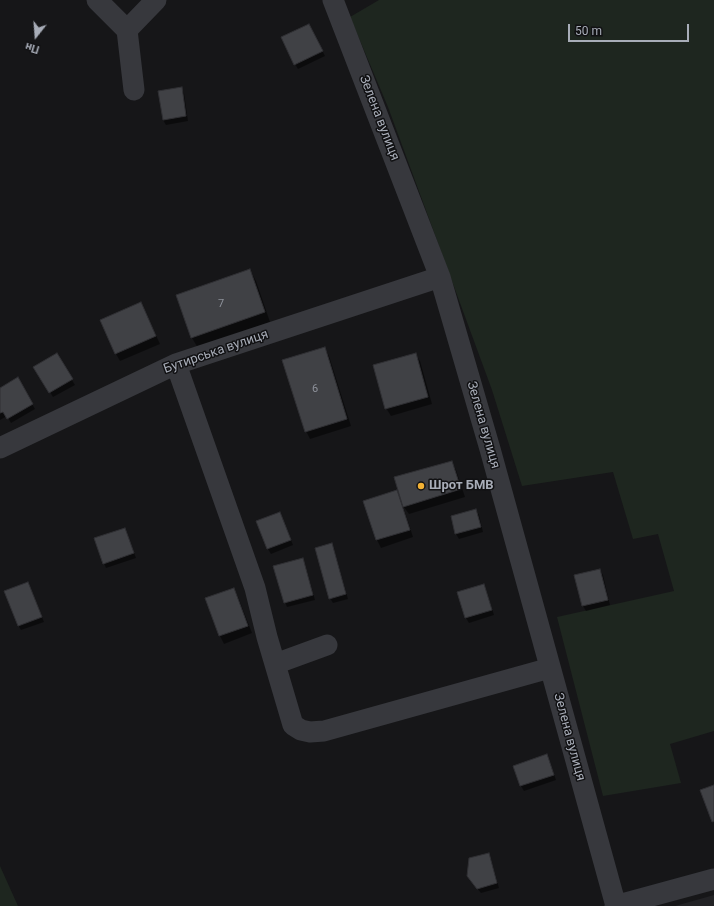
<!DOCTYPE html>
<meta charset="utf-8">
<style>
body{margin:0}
#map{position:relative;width:714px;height:906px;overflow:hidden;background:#161618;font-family:Roboto,sans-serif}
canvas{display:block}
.north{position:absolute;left:16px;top:16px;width:40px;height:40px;-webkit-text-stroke:3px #111113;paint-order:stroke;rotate:197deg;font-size:11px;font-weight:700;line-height:16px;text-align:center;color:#a8adb8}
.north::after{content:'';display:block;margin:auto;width:14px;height:18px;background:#a8adb8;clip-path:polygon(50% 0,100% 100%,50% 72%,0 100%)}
.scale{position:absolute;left:568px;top:24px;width:121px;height:18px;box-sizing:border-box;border:2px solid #a8adb8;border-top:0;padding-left:5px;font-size:12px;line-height:14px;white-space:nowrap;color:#a8adb8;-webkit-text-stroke:3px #111113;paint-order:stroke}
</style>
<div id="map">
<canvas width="714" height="906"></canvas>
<div class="north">Пн</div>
<div class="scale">50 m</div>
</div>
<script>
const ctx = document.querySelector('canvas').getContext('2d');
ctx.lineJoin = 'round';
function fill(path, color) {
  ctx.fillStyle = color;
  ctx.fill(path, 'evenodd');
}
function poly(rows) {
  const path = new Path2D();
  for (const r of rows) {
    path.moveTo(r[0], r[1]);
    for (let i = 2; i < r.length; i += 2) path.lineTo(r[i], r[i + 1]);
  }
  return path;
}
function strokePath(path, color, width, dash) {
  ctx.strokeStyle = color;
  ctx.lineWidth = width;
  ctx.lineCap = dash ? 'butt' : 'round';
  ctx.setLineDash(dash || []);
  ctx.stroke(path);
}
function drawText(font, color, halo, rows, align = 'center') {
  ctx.font = font + ' Roboto,sans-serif';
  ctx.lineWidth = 3;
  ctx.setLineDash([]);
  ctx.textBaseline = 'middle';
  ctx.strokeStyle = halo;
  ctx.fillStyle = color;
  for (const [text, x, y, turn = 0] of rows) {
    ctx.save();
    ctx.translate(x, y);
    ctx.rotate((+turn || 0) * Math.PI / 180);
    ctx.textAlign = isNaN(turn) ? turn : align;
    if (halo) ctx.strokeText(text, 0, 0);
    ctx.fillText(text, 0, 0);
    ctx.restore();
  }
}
fill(poly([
 [714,895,714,906,675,906]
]), '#222225');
fill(poly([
 [379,0,714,0,714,731,670,744,681,783,603,796,557,617,674,591,658,534,633,539,613,472,522,486,492,390,388,107,350,17],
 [0,866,18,906,0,906]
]), '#1e261f');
fill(poly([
 [312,30,325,56,298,69,295,64],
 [181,88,184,93,188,121,166,125,163,120],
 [250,270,256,281,270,322,198,348,192,338],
 [141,303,160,344,120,361,116,354],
 [325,348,329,356,351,426,310,439,306,431],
 [56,354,75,385,53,397,35,367],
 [415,354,420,361,432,404,391,416,386,408],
 [18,379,35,409,11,423,7,416,0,420,0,389],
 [451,462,456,470,465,497,409,514,403,506,413,537,381,548,377,540,364,502,396,492,401,500],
 [476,510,479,515,483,532,459,539,456,534,452,517],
 [280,513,293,545,271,554,268,549],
 [125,529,136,558,106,568,104,563],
 [332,544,334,549,348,599,333,603,330,598],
 [302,559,305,564,315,600,287,607,285,602],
 [600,570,603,575,610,605,586,611,583,606,576,576],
 [28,583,44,622,21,630,18,625],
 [484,585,486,590,494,615,469,623,466,618,458,593],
 [234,589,238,597,252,633,224,644,220,636,206,599],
 [549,760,556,780,524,791,521,786],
 [488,854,491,859,499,888,481,893,471,881]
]), '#0007');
const building = poly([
 [309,24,323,51,294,65,281,37,309,24],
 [182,87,186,116,163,120,158,91,182,87],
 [250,269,265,312,191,338,176,295,250,269],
 [141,302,156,336,115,354,100,320,141,302],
 [325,347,347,419,305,432,282,360,325,347],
 [57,353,73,379,49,393,33,367,57,353],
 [416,353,428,397,385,409,373,365,416,353],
 [18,377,33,404,7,419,3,412,0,413,0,388,18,377],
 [452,461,461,489,403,507,394,477,452,461],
 [397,490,410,530,376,540,363,501,397,490],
 [476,509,481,527,455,534,451,516,476,509],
 [280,512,291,540,267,549,256,521,280,512],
 [125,528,134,553,103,564,94,538,125,528],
 [332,543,346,594,329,599,315,548,332,543],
 [303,558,313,595,284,603,273,566,303,558],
 [600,569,608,600,582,606,574,575,600,569],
 [28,582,42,617,18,626,4,591,28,582],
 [484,584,492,610,465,618,457,592,484,584],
 [234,588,248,626,219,636,205,598,234,588],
 [547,754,554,775,520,786,513,766,547,754],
 [714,785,714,821,712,822,700,790,714,785],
 [489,853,497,883,477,889,467,876,469,858,489,853]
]);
fill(building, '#404145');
strokePath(building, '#303034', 1);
strokePath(poly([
 [97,0,127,30],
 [333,0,440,277,490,449,616,906],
 [127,30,134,90],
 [127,30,156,0],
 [176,364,255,588,267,637,293,725,301,730,310,732,324,731,550,668],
 [0,448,176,364,440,277],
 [275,664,327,645],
 [615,906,714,879]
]), '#37383d', 21);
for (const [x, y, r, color] of [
 [421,486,4,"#f2b134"]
]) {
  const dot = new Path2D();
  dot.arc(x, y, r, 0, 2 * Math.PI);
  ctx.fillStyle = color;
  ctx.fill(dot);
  strokePath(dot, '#111113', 1.5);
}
drawText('11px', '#8e929b', null, [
 ["7",221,304],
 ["6",315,389]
]);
drawText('13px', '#a8adb8', '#111113', [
 ["Зелена вулиця",379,118,69],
 ["Бутирська вулиця",216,352,-19],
 ["Зелена вулиця",483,425,74],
 ["Зелена вулиця",569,737,75]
]);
drawText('bold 13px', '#a8adb8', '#111113', [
 ["Шрот БМВ",429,486]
], 'left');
</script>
